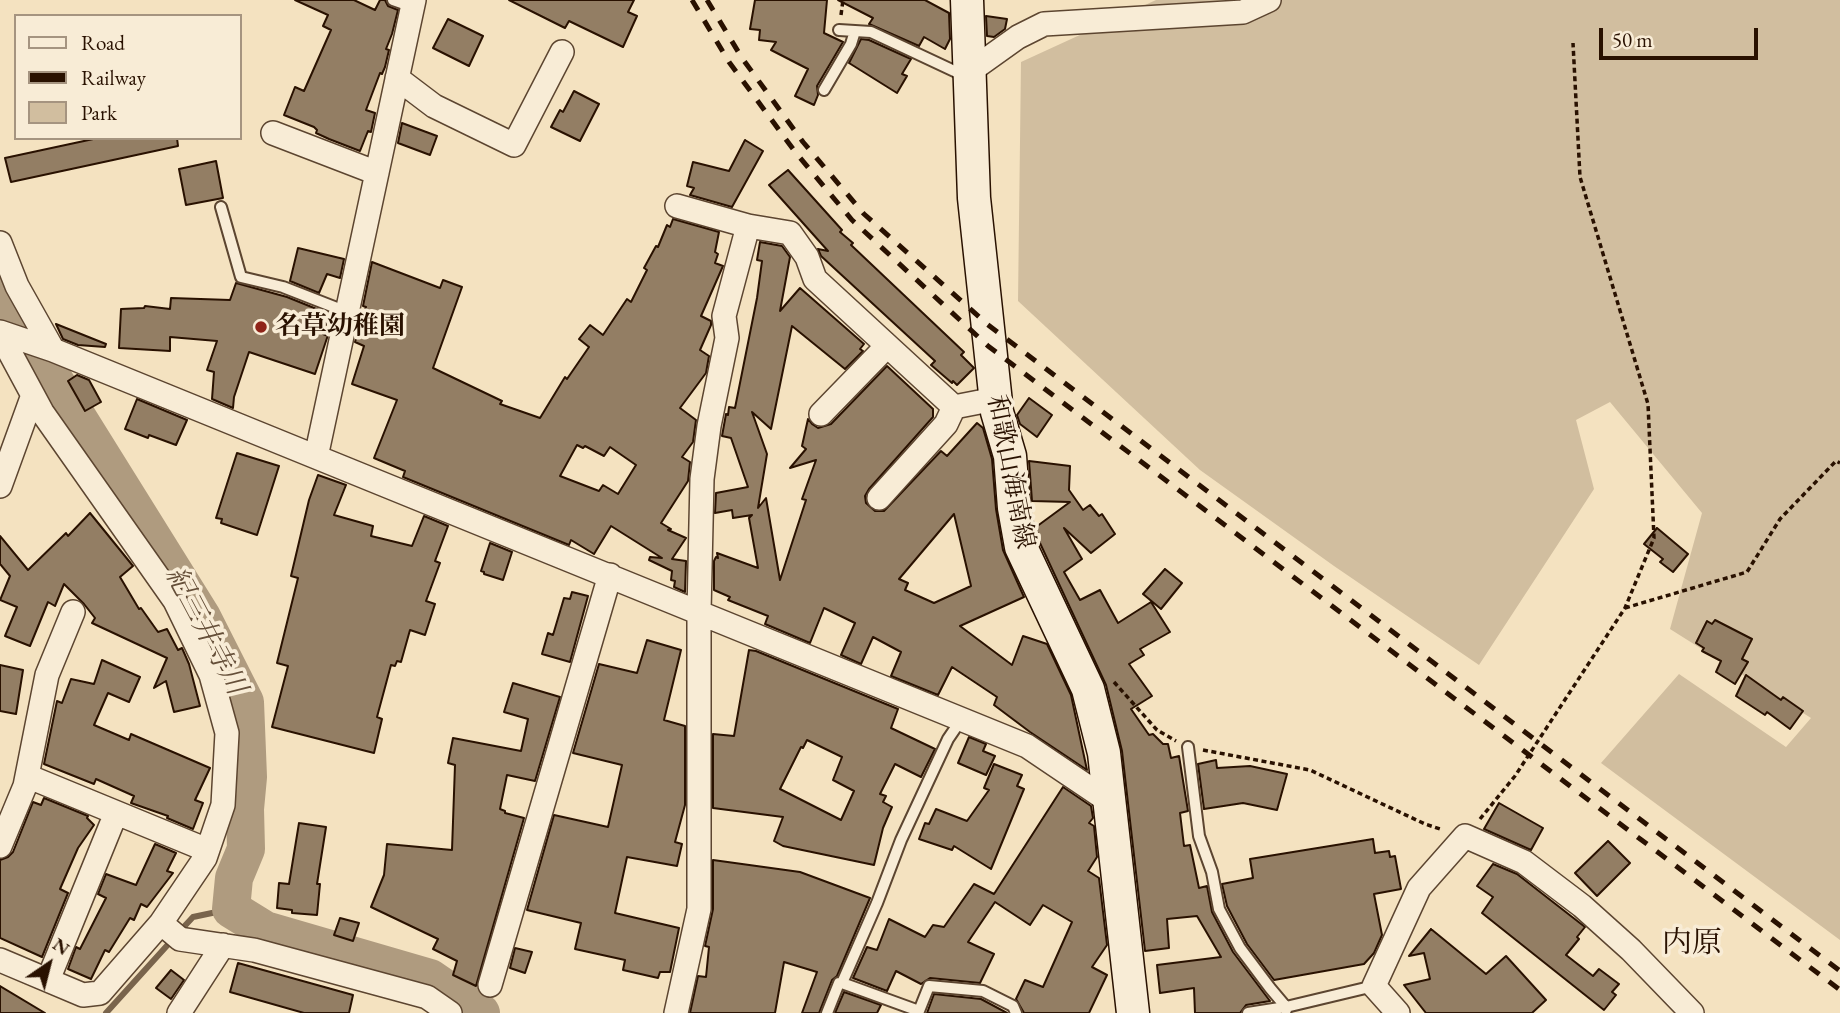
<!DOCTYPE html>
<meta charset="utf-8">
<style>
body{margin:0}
#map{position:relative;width:1840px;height:1013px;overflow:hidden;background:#f4e2c0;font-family:"EB Garamond",serif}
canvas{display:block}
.legend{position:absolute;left:14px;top:14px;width:228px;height:126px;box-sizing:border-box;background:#f8ecd6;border:2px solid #a59480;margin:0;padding:9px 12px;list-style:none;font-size:21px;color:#291100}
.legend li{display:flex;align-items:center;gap:14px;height:35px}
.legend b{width:35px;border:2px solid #a59480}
.north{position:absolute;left:14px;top:929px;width:70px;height:70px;-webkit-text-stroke:5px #f8ecd6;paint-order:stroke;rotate:35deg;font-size:19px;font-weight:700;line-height:28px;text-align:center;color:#291100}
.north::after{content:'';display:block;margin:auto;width:24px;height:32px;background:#291100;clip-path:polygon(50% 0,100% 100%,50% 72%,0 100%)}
.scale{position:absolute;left:1599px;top:28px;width:159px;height:32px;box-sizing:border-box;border:4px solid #291100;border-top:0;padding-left:9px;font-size:21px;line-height:24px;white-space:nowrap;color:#291100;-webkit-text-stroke:5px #f8ecd6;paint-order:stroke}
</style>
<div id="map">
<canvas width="1840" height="1013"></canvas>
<ul class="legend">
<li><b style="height:9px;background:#f8ecd6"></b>Road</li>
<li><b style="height:9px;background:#291100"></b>Railway</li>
<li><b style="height:19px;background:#d1be9f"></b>Park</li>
</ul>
<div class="north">N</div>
<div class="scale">50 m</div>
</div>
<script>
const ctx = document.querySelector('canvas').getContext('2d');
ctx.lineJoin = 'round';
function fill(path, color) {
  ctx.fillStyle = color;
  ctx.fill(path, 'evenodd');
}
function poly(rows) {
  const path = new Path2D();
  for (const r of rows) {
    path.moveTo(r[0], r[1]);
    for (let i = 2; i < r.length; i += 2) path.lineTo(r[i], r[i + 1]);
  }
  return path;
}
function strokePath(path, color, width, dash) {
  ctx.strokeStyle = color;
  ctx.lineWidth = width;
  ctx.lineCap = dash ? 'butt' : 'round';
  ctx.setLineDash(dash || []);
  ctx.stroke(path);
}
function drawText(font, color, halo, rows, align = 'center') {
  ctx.font = font + ' "EB Garamond","Noto Serif JP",serif';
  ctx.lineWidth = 7;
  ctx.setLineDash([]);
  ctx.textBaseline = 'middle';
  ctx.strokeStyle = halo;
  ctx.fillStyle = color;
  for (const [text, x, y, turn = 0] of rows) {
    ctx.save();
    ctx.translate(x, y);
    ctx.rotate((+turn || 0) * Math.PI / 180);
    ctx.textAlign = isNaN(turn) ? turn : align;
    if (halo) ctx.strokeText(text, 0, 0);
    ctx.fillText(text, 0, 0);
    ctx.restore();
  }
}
fill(poly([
 [1156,0,1840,0,1840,940,1601,763,1679,674,1786,747,1811,718,1670,629,1702,513,1610,402,1576,420,1594,489,1479,665,1334,566,1200,470,1018,301,1021,62]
]), '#d1be9f');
strokePath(poly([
 [180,931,193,917,231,909],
 [106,1013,173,939]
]), '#79644c', 6);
strokePath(poly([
 [0,293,202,617,245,702,248,777,245,809,246,849,234,878,231,909,265,930,430,978,481,1013]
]), '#af9b7f', 38);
const building = poly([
 [295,0,354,0,375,10,380,0,385,0,388,6,398,10,392,34,386,49,389,50,385,67,382,74,380,73,366,110,375,113,371,132,368,131,360,151,329,139,316,133,317,130,314,127,284,115,295,87,304,91,331,30,323,26,328,15,295,0],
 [509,0,634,0,628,12,637,16,623,47,569,21,565,28,509,0],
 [755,0,827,0,824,33,843,42,817,86,818,95,814,105,795,96,808,69,771,50,776,42,759,40,760,30,750,29,755,0],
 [838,0,925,0,949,13,950,39,945,49,924,37,919,46,869,24,873,18,838,0],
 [986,16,1007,19,1005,29,994,37,987,36,986,16],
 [448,19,483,36,469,66,433,48,448,19],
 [861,39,869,40,911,59,902,74,907,76,897,93,849,63,861,39],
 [574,91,599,104,580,141,551,127,560,110,563,112,574,91],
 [402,123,437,136,430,155,398,143,402,123],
 [98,138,177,138,178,146,11,182,5,158,98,138],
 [745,140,763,151,732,207,690,195,694,188,687,186,693,162,729,171,745,140],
 [216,161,223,198,186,205,179,169,216,161],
 [788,170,842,230,840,232,853,243,851,245,964,352,961,355,974,368,957,385,953,381,952,383,931,365,935,361,821,256,818,249,828,251,769,185,788,170],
 [673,219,719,232,715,252,718,254,715,263,723,266,701,316,711,321,711,325,700,350,709,356,706,373,680,408,696,420,693,442,682,457,690,462,688,481,661,523,671,529,668,530,686,538,672,559,686,561,685,592,674,587,675,581,671,580,672,571,649,560,650,557,662,558,611,526,594,554,571,540,569,545,403,477,405,471,374,458,397,400,352,384,364,346,355,342,366,307,363,306,372,262,440,288,443,280,462,287,433,368,502,401,500,404,540,418,565,377,567,379,589,347,579,339,590,325,603,335,627,299,631,302,647,270,644,268,656,246,658,247,667,225,670,227,673,219],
 [577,445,583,448,585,446,604,456,610,447,636,465,618,494,603,485,599,491,560,476,577,445],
 [760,242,782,246,790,257,780,311,800,288,864,344,860,349,863,351,845,369,792,326,771,429,752,412,767,454,758,508,766,498,780,580,806,500,802,499,816,460,790,468,806,449,802,446,808,419,812,424,818,428,831,424,887,366,933,409,933,417,869,489,865,496,866,503,875,511,884,511,941,451,947,456,977,423,983,428,992,459,996,509,1003,550,1024,597,960,626,1012,665,1023,636,1047,644,1071,695,1087,770,1030,732,994,705,997,697,952,667,938,695,891,676,901,652,873,637,861,664,841,655,855,623,824,608,810,643,765,624,768,616,728,600,730,597,714,590,714,561,716,557,718,558,717,553,758,568,749,518,752,515,733,518,732,510,715,513,716,493,748,487,731,438,722,436,726,414,728,415,729,407,735,408,757,298,762,261,757,260,760,242],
 [954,514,971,586,934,603,905,590,908,583,899,579,954,514],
 [298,248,344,259,340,278,327,274,319,293,290,281,298,248],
 [236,283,287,297,329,314,323,334,328,336,327,338,315,374,249,352,234,397,233,408,212,399,214,372,207,370,217,341,170,337,170,351,119,348,121,309,144,308,145,306,170,309,171,298,230,300,236,283],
 [56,324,106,344,105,347,78,345,63,339,56,324],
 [77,375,89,380,101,402,85,411,68,381,77,375],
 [1029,398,1052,415,1037,437,1020,424,1017,415,1029,398],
 [137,399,187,420,176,445,149,435,148,438,125,429,137,399],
 [237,453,279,466,257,535,221,523,222,519,216,518,237,453],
 [1029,461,1070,466,1069,490,1083,510,1090,505,1099,516,1102,514,1115,534,1091,553,1064,528,1082,559,1064,572,1080,600,1100,590,1118,623,1151,602,1170,632,1140,649,1144,655,1129,664,1152,696,1131,709,1149,735,1153,734,1163,744,1168,744,1171,758,1179,756,1188,811,1180,813,1184,846,1190,845,1199,888,1207,886,1212,912,1233,952,1270,1001,1246,1005,1240,1013,1195,1013,1194,988,1160,993,1157,965,1221,957,1197,916,1167,919,1169,948,1145,951,1122,751,1106,685,1039,541,1036,527,1070,502,1032,501,1029,461],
 [318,475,346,485,334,515,373,526,371,536,412,546,424,516,448,526,435,561,440,563,426,601,435,604,425,635,410,630,401,662,397,661,395,666,391,665,377,717,382,719,374,753,272,727,288,666,277,663,298,578,291,576,309,500,318,475],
 [90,513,133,566,120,577,139,609,141,608,158,632,167,629,178,650,182,648,189,664,200,706,174,712,166,681,154,688,167,658,92,623,95,618,84,604,64,584,55,606,48,602,30,646,5,636,17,607,0,600,10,576,0,564,0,536,28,570,66,533,68,536,90,513],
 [1657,528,1688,554,1673,572,1660,562,1663,559,1644,544,1657,528],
 [490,543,512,552,503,580,484,574,484,572,481,571,490,543],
 [1165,569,1182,583,1161,609,1143,594,1165,569],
 [572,592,588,596,570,662,542,654,548,633,553,635,564,598,570,599,572,592],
 [1715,620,1752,639,1742,659,1748,662,1735,684,1716,672,1721,661,1702,651,1704,648,1696,643,1707,621,1712,624,1715,620],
 [647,640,681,650,664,720,685,726,685,805,675,842,682,844,677,866,627,857,615,913,679,928,670,972,660,972,658,978,623,970,625,960,575,949,581,923,527,910,554,815,608,827,622,765,573,753,599,664,637,673,647,640],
 [749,650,756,651,898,709,891,728,935,749,921,777,895,764,880,794,886,796,883,802,892,807,883,828,874,865,783,846,774,841,783,817,713,808,713,734,734,736,749,650],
 [807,740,842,757,833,780,854,791,841,820,780,789,801,747,803,748,807,740],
 [102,660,140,677,129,702,108,693,94,725,129,740,131,734,210,768,195,800,203,803,193,829,167,818,168,816,131,803,134,796,96,779,94,784,44,764,57,701,62,703,71,679,94,684,102,660],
 [0,665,23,670,16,714,0,711,0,665],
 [1746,675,1781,700,1783,697,1803,711,1790,729,1767,712,1765,715,1736,696,1746,675],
 [513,683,560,697,535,781,507,775,500,809,505,811,505,813,524,818,476,986,453,975,457,961,433,949,438,939,371,907,384,875,387,844,452,850,455,765,448,763,453,738,521,751,528,719,504,712,513,683],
 [969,737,986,744,983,751,995,756,986,775,958,763,969,737],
 [1216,760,1217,768,1250,766,1287,774,1277,810,1243,803,1204,809,1198,764,1216,760],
 [994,764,1022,775,1017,786,1024,789,991,869,954,846,952,850,919,839,925,823,929,824,936,809,967,821,989,790,984,788,994,764],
 [1063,787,1091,806,1093,818,1089,823,1094,826,1097,857,1088,871,1099,878,1107,945,1092,967,1107,975,1089,1013,1024,1013,1016,999,1025,980,1043,987,1072,922,1043,905,1030,925,995,902,968,942,994,954,980,983,930,978,921,984,896,971,887,991,853,978,867,947,877,950,889,919,925,937,933,925,944,927,974,884,994,894,1063,787],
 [44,798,88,816,87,818,94,825,78,848,60,889,68,893,42,957,0,938,0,860,8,857,13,852,33,802,41,805,44,798],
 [1499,803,1543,828,1531,850,1484,829,1499,803],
 [299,823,326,827,317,884,320,884,317,915,292,913,292,910,277,908,279,883,289,884,299,823],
 [1373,839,1375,853,1389,851,1390,857,1395,856,1401,889,1374,894,1382,935,1374,953,1364,964,1274,980,1247,944,1227,906,1222,884,1253,878,1250,859,1373,839],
 [1608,841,1630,863,1597,896,1575,873,1608,841],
 [155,844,176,853,167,871,173,873,147,907,141,904,134,920,130,918,109,952,105,950,91,979,68,969,76,947,80,949,106,898,98,894,106,874,136,885,155,844],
 [713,860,800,872,870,898,837,976,832,980,819,1013,802,1013,817,972,784,962,775,1013,690,1013,698,976,706,977,709,947,705,946,713,909,713,860],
 [1493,864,1517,874,1585,927,1577,937,1579,939,1566,955,1593,976,1599,969,1619,984,1612,992,1616,995,1604,1010,1482,913,1493,897,1477,886,1493,864],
 [340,918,359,923,353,941,334,935,340,918],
 [1431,929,1486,974,1506,956,1546,1000,1532,1013,1426,1013,1404,985,1430,979,1424,953,1409,956,1431,929],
 [515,948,532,952,525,973,510,968,515,948],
 [238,963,353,995,349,1013,304,1013,230,992,238,963],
 [171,970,184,980,171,999,156,988,171,970],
 [0,986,45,1013,0,1013,0,986],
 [844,992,881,1005,877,1013,835,1013,844,992],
 [934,994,981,999,1007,1013,927,1013,934,994]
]);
fill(building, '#937e64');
strokePath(building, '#291100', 2);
const service = poly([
 [393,0,413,7],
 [839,30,871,32,967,77],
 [824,90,851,44,855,31],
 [221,207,241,277,283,287,347,312],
 [1188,747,1199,836,1212,872,1219,909,1240,948,1270,988,1286,1007,1374,986],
 [842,983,919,1011,929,986,983,991,1013,1006,1016,1013],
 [827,1013,839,983,842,983,877,903,901,840,948,739,961,720],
 [1248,1013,1286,1007,1286,1010]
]);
const minor = poly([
 [969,72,1018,37,1044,24,1243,12,1269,0],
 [397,78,434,106,514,145,562,52],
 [273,133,377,173],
 [677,206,748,226,790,233,807,257,815,279,954,407,995,399],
 [0,243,17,286,53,350],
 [0,332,53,350,1027,746,1110,802],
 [0,334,42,412,175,601,211,675,227,733,223,805,205,858,161,923,100,993,83,995,0,960],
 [821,414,887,346],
 [316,457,414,0],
 [0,486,33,395],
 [879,498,946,424,954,407],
 [27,776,207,850],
 [0,846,25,786,47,675,73,612],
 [161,923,180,939,254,950,427,997,450,1013],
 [48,980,116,813],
 [490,985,610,575],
 [179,1013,223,945],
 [676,1013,699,909,699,612,702,479,709,426,727,338,724,316,748,226],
 [1398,1013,1374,986,1419,888,1465,836,1524,862,1582,906,1631,950,1692,1013]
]);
const secondary = poly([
 [967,0,974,198,997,412,1010,456,1014,508,1021,547,1088,689,1104,753,1133,1013]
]);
strokePath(service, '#5c4530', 14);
strokePath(minor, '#5c4530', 26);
strokePath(secondary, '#291100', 35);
strokePath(poly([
 [841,15,843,0],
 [1625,608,1747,572,1780,519,1836,461,1840,463],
 [1114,682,1157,730,1176,741],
 [1203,750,1310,770,1425,824,1443,830],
 [1480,819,1515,776,1625,608,1654,538,1648,404,1580,177,1573,43]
]), '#291100', 3.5, [5, 3.5]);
strokePath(service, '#f8ecd6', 10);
strokePath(minor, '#f8ecd6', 23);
strokePath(secondary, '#f8ecd6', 32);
strokePath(poly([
 [692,0,729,62,796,153,852,220,988,346,1840,990],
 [707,0,742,58,803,142,864,214,987,324,1840,971]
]), '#291100', 5, [12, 12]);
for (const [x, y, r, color] of [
 [261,327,7,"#8f2418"]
]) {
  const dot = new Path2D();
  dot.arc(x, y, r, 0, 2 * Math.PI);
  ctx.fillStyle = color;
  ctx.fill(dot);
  strokePath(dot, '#f8ecd6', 2.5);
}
drawText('bold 26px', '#291100', '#f8ecd6', [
 ["名草幼稚園",275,327]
], 'left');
drawText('26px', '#291100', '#f8ecd6', [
 ["和歌山海南線",1010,472,79]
]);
drawText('italic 28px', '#654f39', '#f8ecd6', [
 ["紀三井寺川",205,631,62]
]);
drawText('30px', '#291100', '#f8ecd6', [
 ["内原",1692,944]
]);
</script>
